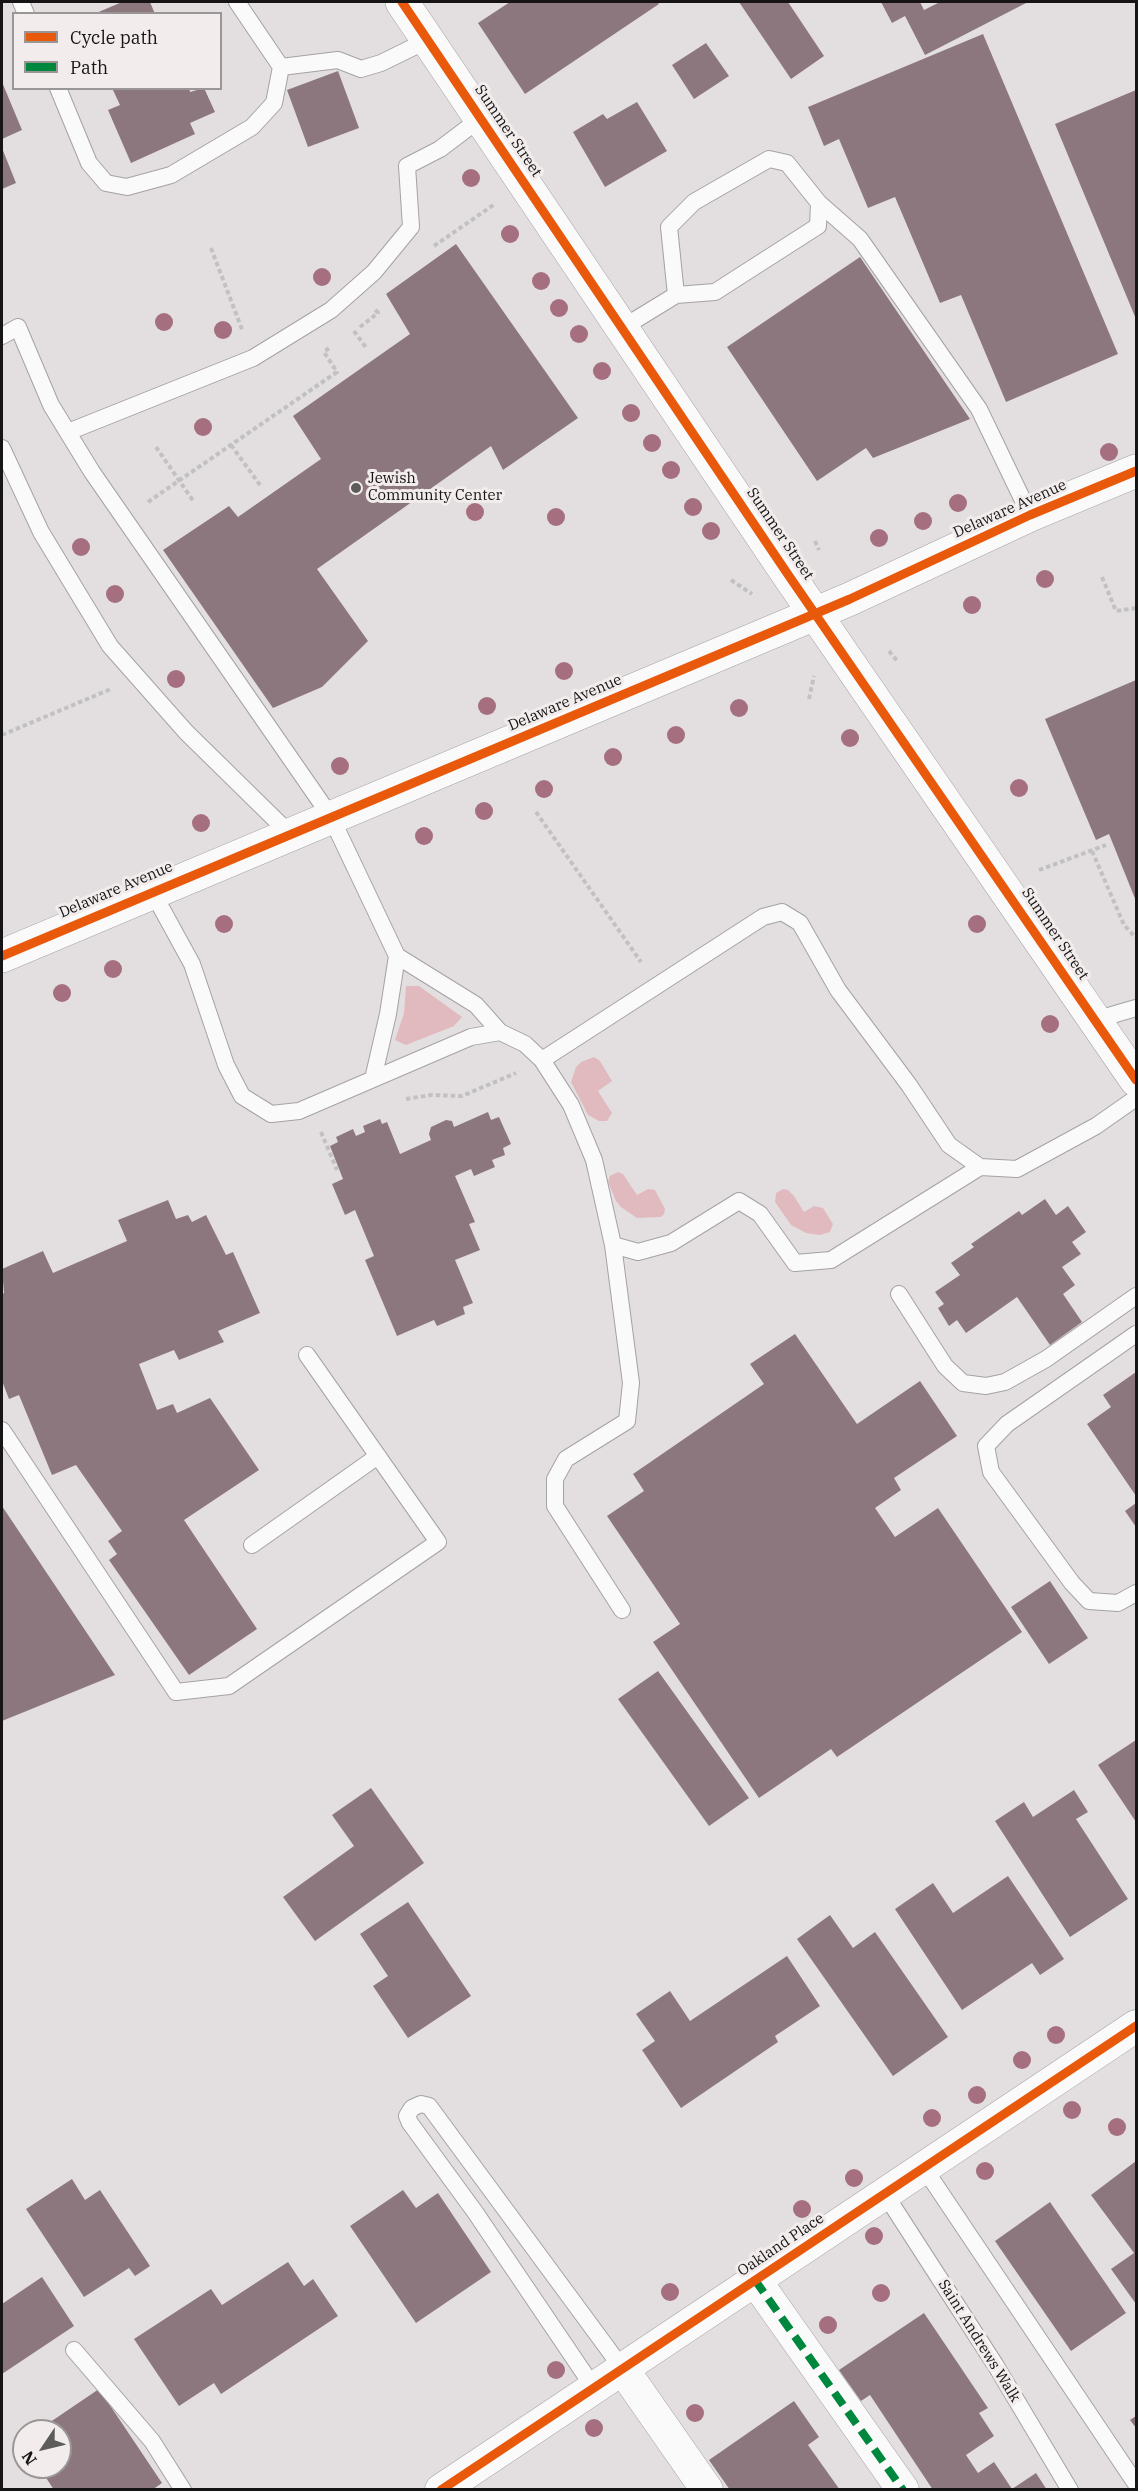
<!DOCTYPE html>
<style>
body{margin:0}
#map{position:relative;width:1138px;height:2491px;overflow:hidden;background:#e3dfe0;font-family:"IBM Plex Serif",serif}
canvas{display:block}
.frame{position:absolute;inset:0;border:3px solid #161414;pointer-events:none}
.legend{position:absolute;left:12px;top:12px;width:210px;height:78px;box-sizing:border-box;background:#f2ecec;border:2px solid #9a9696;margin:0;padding:8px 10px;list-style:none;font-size:18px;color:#161414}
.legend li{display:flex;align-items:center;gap:12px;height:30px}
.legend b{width:30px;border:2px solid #9a9696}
.north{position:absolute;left:12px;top:2419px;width:60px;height:60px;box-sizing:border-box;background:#f2ecec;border:2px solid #9a9696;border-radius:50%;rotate:235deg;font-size:16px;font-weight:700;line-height:24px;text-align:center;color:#161414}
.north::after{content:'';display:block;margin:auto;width:21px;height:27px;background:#5e5b5b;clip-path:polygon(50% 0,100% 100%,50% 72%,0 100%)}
</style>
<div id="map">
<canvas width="1138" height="2491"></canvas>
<div class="frame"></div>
<ul class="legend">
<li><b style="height:8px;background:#e8590c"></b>Cycle path</li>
<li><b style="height:8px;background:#00873e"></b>Path</li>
</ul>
<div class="north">N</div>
</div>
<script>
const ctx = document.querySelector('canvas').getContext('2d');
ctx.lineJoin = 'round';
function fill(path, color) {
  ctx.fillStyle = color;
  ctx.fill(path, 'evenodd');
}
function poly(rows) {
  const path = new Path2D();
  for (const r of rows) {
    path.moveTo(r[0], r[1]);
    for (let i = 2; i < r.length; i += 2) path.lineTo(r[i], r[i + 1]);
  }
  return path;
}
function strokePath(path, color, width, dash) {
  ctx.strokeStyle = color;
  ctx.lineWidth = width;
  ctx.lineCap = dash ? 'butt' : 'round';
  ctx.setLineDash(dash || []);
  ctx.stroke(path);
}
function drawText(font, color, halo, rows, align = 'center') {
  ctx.font = font + ' "IBM Plex Serif",serif';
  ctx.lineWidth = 6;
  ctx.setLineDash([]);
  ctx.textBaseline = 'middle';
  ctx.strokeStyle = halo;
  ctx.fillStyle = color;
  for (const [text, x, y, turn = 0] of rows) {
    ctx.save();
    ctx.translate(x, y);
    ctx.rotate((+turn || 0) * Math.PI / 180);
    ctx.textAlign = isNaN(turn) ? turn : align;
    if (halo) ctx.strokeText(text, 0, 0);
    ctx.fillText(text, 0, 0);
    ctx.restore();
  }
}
fill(poly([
 [406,986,419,986,462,1017,454,1026,406,1045,395,1040,404,1013],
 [594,1057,600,1061,612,1081,598,1091,612,1113,607,1121,599,1121,588,1115,571,1082,576,1067,581,1062],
 [618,1172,623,1174,637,1195,648,1189,655,1190,665,1209,664,1214,661,1217,637,1218,621,1207,616,1201,608,1182,610,1176],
 [783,1189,788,1190,794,1196,804,1212,814,1206,823,1208,833,1224,830,1232,820,1235,806,1233,791,1225,775,1202,776,1193]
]), '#e1babf');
fill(poly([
 [122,2,150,2,155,14,94,14],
 [510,2,657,2,659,4,525,94,478,23],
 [739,2,788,2,824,56,791,79],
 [881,2,920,2,924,10,940,2,1028,2,925,55,905,16,892,23],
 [983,34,1118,354,1006,402,961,295,940,303,895,197,868,208,839,139,824,146,808,107],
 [706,43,729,76,694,99,672,65],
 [338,71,359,128,308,147,287,90],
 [2,82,22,130,2,139],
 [112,88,189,88,190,92,204,88,215,112,190,123,195,134,131,163,108,110,120,105],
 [1136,90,1136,319,1055,124],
 [637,102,667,151,605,187,573,132,603,114,607,119],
 [2,148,16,183,2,189],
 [456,244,578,418,503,470,491,446,317,569,368,641,322,687,273,708,163,550,229,506,238,517,321,459,293,416,410,334,386,294],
 [860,257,970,419,873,458,866,448,817,481,727,347],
 [1136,680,1136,901,1109,834,1096,840,1045,719],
 [488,1112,491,1120,499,1117,511,1144,503,1148,505,1155,492,1160,495,1167,474,1176,471,1169,455,1176,475,1222,469,1224,480,1250,455,1260,473,1303,463,1307,465,1314,437,1326,434,1320,397,1336,365,1260,374,1256,355,1210,345,1215,332,1184,343,1179,330,1146,338,1142,336,1137,353,1129,356,1136,365,1132,363,1126,380,1119,382,1124,387,1122,400,1154,431,1140,429,1134,431,1127,446,1120,452,1121,454,1127],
 [1045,1199,1056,1215,1068,1206,1086,1232,1072,1242,1081,1254,1062,1267,1075,1285,1063,1294,1082,1322,1050,1345,1017,1297,966,1333,957,1320,949,1326,938,1308,944,1304,935,1292,960,1275,951,1263,974,1247,971,1244,1019,1211,1022,1215],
 [168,1200,176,1219,188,1215,192,1222,206,1215,226,1255,233,1252,260,1313,218,1331,224,1342,179,1360,174,1350,139,1364,157,1410,173,1404,177,1413,210,1398,259,1470,184,1520,257,1629,189,1675,109,1560,117,1554,108,1541,122,1531,76,1465,52,1475,19,1395,9,1399,2,1381,2,1294,4,1293,2,1269,43,1251,53,1273,127,1241,118,1220],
 [795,1334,857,1424,920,1381,957,1436,894,1478,901,1490,875,1508,895,1537,938,1508,1022,1632,837,1757,831,1749,759,1798,653,1642,680,1624,607,1516,644,1491,633,1474,764,1384,750,1364],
 [1136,1372,1136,1496,1087,1424,1111,1407,1103,1395],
 [1136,1503,1136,1527,1125,1511],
 [2,1506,115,1675,2,1721],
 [1050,1581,1088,1638,1049,1664,1011,1607],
 [658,1671,749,1798,709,1826,618,1699],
 [1136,1740,1136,1822,1098,1765],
 [371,1788,424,1863,315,1941,283,1897,354,1846,332,1815],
 [1074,1790,1088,1812,1076,1819,1128,1899,1070,1937,995,1821,1024,1802,1033,1817],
 [1008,1876,1064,1959,1040,1975,1032,1963,962,2010,895,1909,933,1883,953,1913],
 [408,1902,471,1996,408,2038,373,1986,388,1976,360,1934],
 [830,1915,853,1948,875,1932,948,2037,893,2076,797,1939],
 [787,1956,820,2006,775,2036,778,2042,681,2108,642,2050,655,2041,636,2014,670,1991,690,2021],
 [1136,2161,1136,2304,1111,2269,1134,2253,1091,2195],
 [72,2179,85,2200,100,2190,150,2266,135,2276,129,2268,84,2297,26,2209],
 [403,2190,416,2208,438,2193,491,2272,416,2323,350,2226],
 [1050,2202,1126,2313,1071,2351,995,2241],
 [288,2262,304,2286,313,2279,338,2316,221,2394,214,2383,179,2406,134,2339,211,2289,222,2305],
 [42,2277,74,2326,2,2374,2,2304],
 [924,2313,988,2408,979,2413,994,2436,966,2455,978,2473,994,2462,1012,2489,1036,2473,1047,2490,933,2490,870,2395,861,2401,839,2370],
 [99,2389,162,2483,152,2490,54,2490,41,2470,45,2467,60,2467,60,2431,37,2431],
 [794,2401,819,2437,808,2445,840,2490,730,2490,709,2460],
 [1136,2416,1136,2428,1130,2420]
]), '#8d777f');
const lane = poly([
 [21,2,26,14],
 [237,2,281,67,338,60,361,69,381,63,428,40],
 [58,88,89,163,106,183,127,187,171,175,252,127,274,103,281,67],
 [819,203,860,239,979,409,1030,515],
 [622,328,676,295,669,227,694,202,769,159,787,163,819,203,818,226,715,292,676,295],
 [2,336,18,327,51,405,92,472,331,817,397,956],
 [68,432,253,358,331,310,374,272,411,227,407,166,440,149,481,118],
 [2,448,41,532,110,646,186,732,291,835],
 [152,891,192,964,226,1065,242,1096,271,1114,299,1111,471,1037,500,1032,525,1044,542,1060,571,1105,594,1160,613,1245,638,1252,671,1243,739,1201,760,1214,795,1263,831,1260,980,1167],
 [1095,1020,1136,1008],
 [542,1060,763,917,782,912,800,923,838,990,909,1085,949,1145,980,1167,1017,1169,1096,1126,1136,1098],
 [373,1079,388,1014,397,956,476,1005,500,1032],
 [613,1245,631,1383,627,1421,566,1459,555,1479,555,1506,622,1610],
 [899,1294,945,1366,963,1383,986,1386,1005,1382,1046,1359,1136,1296],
 [1136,1334,1007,1424,986,1446,991,1472,1072,1583,1089,1601,1118,1603,1136,1593],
 [2,1430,176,1692,229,1686,438,1542,307,1355],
 [252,1545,378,1456],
 [924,2168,1136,2484],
 [885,2194,996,2366,1070,2490],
 [74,2350,152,2441,183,2490],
 [594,2388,475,2212,410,2123,407,2116,412,2108,421,2104,429,2106,622,2368]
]);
const street = poly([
 [755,2280,903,2490],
 [622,2368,707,2490],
 [441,2490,1136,2026]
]);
const secondary = poly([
 [402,2,789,576,1136,1080]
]);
const primary = poly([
 [2,956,779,629,850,599,1030,515,1136,471]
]);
strokePath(lane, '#a5a2a3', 18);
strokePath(street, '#a5a2a3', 33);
strokePath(secondary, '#a5a2a3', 34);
strokePath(primary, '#a5a2a3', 34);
strokePath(poly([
 [434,246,495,204],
 [211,248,243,332],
 [360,327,378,313,374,308],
 [354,331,367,349],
 [231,445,260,485],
 [156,447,194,502],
 [148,502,337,372,324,352,329,348],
 [815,541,819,550],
 [1102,577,1116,611,1136,608],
 [731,580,752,594],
 [889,651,898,662],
 [809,699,814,676],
 [2,735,111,689],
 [536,812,641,962],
 [1092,851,1124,925,1136,938],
 [1039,870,1106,845],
 [406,1099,431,1095,462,1096,516,1073],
 [321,1132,337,1170]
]), '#c2c1c1', 4, [4.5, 3]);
strokePath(lane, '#fbfafa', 16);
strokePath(street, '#fbfafa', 32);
strokePath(secondary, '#fbfafa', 33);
strokePath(primary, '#fbfafa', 33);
strokePath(poly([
 [755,2280,903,2490]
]), '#00873e', 8, [15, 8]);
strokePath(poly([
 [402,2,789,576,1136,1080],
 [2,956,779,629,850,599,1030,515,1136,471],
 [441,2490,1136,2026]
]), '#e8590c', 9);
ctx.fillStyle = '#a56f7f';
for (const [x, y] of [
 [471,178],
 [510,234],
 [322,277],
 [541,281],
 [559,308],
 [164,322],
 [223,330],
 [579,334],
 [602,371],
 [631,413],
 [203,427],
 [652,443],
 [1109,452],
 [671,470],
 [958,503],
 [693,507],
 [475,512],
 [556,517],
 [923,521],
 [711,531],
 [879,538],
 [81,547],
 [1045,579],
 [115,594],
 [972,605],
 [564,671],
 [176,679],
 [487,706],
 [739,708],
 [676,735],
 [850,738],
 [613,757],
 [340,766],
 [1019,788],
 [544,789],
 [484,811],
 [201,823],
 [424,836],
 [224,924],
 [977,924],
 [113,969],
 [62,993],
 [1050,1024],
 [1056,2035],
 [1022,2060],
 [977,2095],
 [1072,2110],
 [932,2118],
 [1117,2127],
 [985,2171],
 [854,2178],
 [802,2209],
 [874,2236],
 [670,2292],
 [881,2293],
 [828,2325],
 [556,2370],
 [695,2413],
 [594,2428]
]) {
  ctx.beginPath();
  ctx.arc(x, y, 9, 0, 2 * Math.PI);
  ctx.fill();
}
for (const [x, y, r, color] of [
 [356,488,6,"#5e5b5b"]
]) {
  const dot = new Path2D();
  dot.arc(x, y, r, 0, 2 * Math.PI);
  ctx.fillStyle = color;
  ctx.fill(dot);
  strokePath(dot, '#f2ecec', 2);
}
drawText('15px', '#161414', '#f2ecec', [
 ["Summer Street",508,131,56],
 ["Delaware Avenue",1010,509,-24],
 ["Summer Street",780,534,56],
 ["Delaware Avenue",565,703,-23],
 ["Delaware Avenue",116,890,-23],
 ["Summer Street",1055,934,56],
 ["Oakland Place",781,2245,-34],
 ["Saint Andrews Walk",979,2341,58]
]);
drawText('15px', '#161414', '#f2ecec', [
 ["Jewish",368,479],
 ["Community Center",368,496]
], 'left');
</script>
